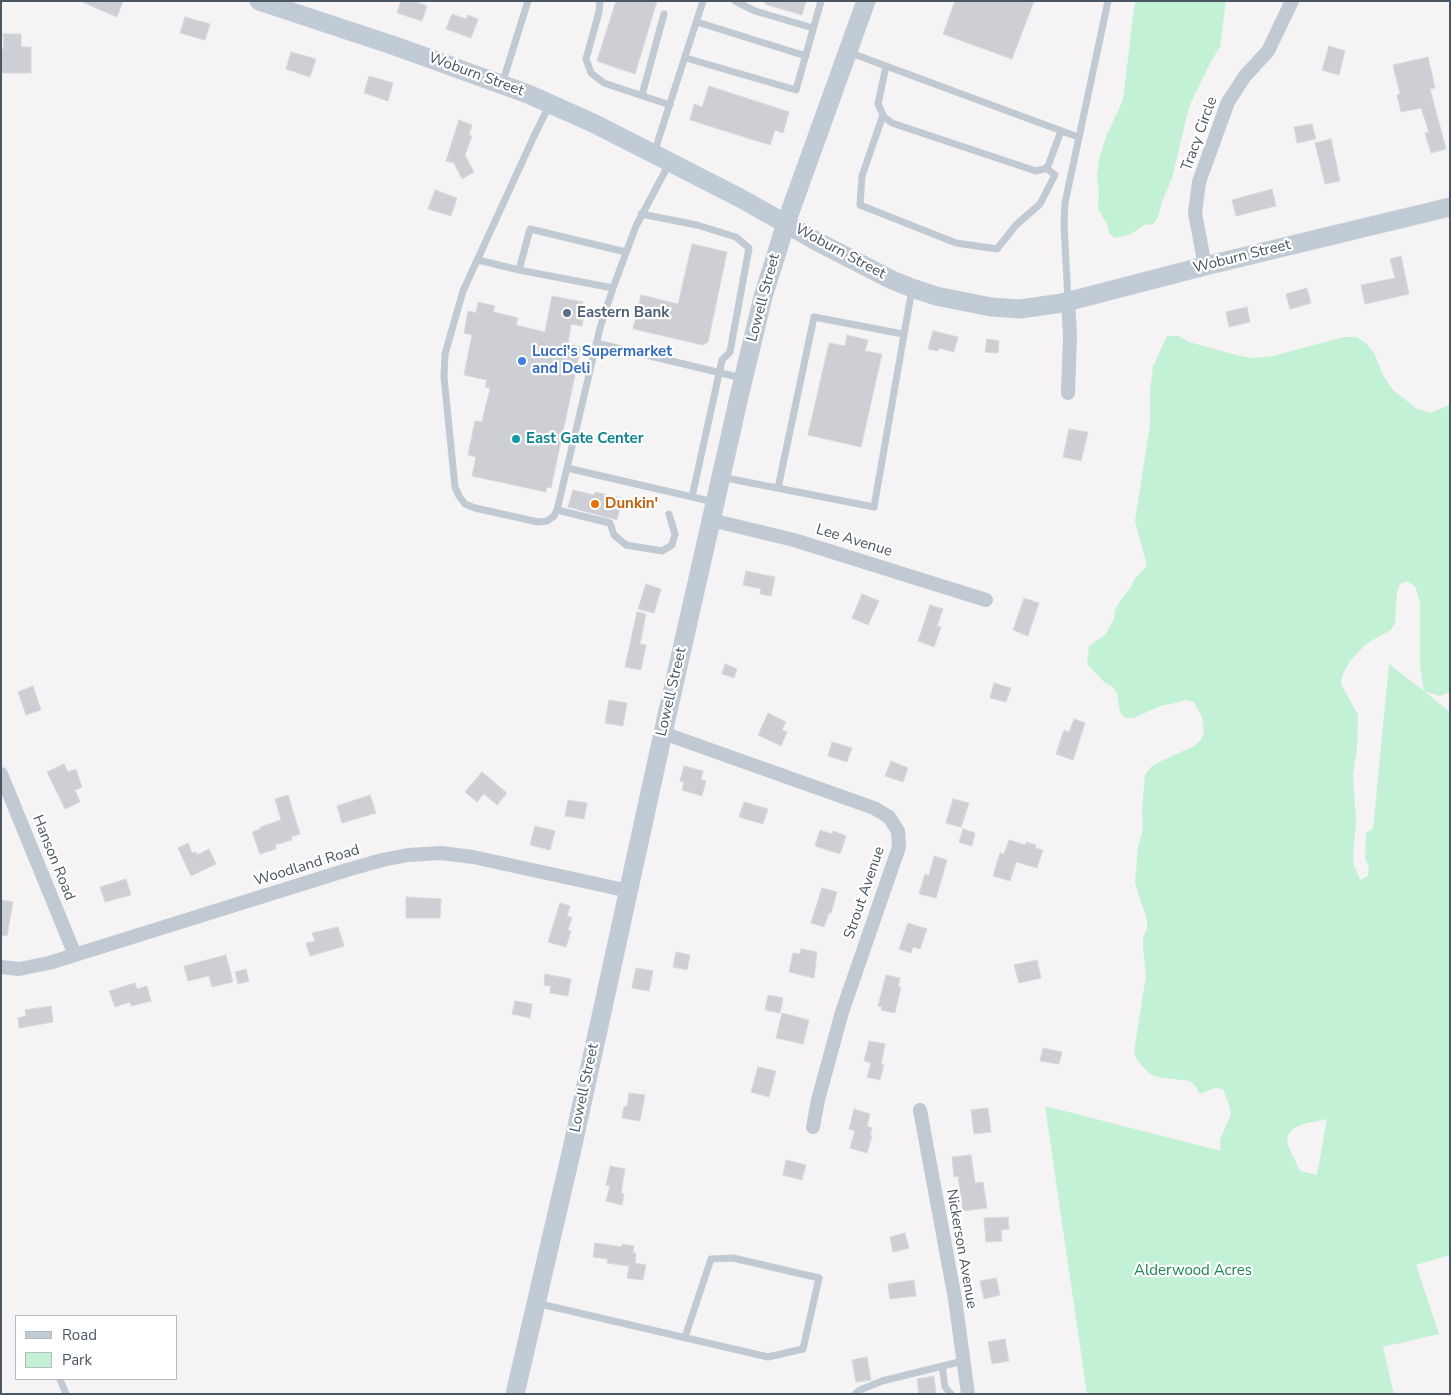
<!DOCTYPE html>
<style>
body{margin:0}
#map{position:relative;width:1451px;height:1395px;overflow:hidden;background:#f5f3f3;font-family:"Nunito Sans",sans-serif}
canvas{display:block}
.frame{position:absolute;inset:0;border:2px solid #4a5661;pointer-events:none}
.legend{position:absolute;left:15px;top:1315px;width:162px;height:65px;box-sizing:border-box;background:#fff;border:1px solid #b7bbc0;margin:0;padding:6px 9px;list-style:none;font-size:15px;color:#4a5661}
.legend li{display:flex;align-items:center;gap:10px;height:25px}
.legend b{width:25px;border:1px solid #b7bbc0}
</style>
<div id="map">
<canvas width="1451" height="1395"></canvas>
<div class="frame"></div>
<ul class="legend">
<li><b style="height:6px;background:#c1cbd6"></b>Road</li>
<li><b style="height:14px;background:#c3f1d5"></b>Park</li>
</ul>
</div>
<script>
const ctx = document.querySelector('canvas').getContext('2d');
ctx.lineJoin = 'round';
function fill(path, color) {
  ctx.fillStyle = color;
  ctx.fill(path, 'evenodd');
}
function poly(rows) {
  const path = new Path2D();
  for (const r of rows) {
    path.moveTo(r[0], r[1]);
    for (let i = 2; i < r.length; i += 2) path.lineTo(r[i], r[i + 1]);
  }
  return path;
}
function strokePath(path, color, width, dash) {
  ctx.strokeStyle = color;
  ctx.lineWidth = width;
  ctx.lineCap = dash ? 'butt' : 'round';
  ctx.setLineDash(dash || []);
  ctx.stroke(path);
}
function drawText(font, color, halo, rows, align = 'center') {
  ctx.font = font + ' "Nunito Sans",sans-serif';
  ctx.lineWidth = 4.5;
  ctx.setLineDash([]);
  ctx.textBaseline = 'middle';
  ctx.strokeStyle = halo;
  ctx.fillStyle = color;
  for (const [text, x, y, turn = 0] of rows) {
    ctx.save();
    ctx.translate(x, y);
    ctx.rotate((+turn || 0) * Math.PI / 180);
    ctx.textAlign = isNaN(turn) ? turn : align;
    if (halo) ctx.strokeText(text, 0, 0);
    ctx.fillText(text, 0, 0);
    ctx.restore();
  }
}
fill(poly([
 [1135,1,1226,1,1220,47,1210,63,1189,107,1172,178,1162,202,1158,217,1153,224,1144,225,1131,234,1115,238,1109,233,1107,224,1098,209,1099,192,1097,175,1100,156,1106,137,1123,100],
 [1167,336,1179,336,1189,342,1240,356,1253,358,1273,356,1344,337,1356,337,1366,343,1374,353,1383,375,1393,390,1417,409,1430,413,1450,405,1450,692,1440,696,1424,691,1450,712,1450,1255,1416,1265,1439,1334,1383,1347,1394,1394,1087,1394,1045,1106,1221,1151,1220,1140,1231,1114,1229,1105,1223,1089,1215,1088,1200,1094,1196,1087,1190,1081,1157,1077,1149,1073,1137,1060,1134,1052,1146,976,1143,947,1143,938,1147,929,1147,920,1135,883,1138,847,1143,829,1142,810,1145,775,1151,767,1159,762,1194,746,1201,740,1204,732,1202,717,1194,702,1186,700,1171,704,1163,705,1133,718,1125,718,1120,712,1117,694,1113,687,1105,683,1087,664,1089,646,1105,635,1114,619,1115,610,1120,601,1131,587,1135,578,1147,566,1135,521,1150,425,1150,391,1153,366],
 [1407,581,1415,586,1420,602,1420,665,1424,691,1389,664,1373,829,1366,833,1365,859,1369,866,1368,876,1360,880,1354,865,1353,856,1356,822,1353,775,1357,749,1358,715,1341,684,1342,676,1350,661,1363,647,1369,642,1391,630,1395,623,1397,592,1400,584],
 [1327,1119,1317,1175,1300,1171,1287,1143,1288,1135,1294,1128,1303,1124]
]), '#c3f1d5');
const building = poly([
 [80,1,123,1,117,17,80,1],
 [401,1,413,1,427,6,422,21,397,13,401,1],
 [616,1,657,1,635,74,597,61,616,1],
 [765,1,806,1,802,15,765,4,765,1],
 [955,1,1034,1,1012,59,943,34,955,1],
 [452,14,466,19,468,15,478,19,471,38,446,29,452,14],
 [185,17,210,24,205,40,180,33,185,17],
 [3,34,21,34,21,47,31,47,31,73,1,73,1,49,4,49,3,34],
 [1329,46,1345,51,1339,75,1322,70,1329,46],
 [291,52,316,59,310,77,286,69,291,52],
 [1428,57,1435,88,1430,89,1446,149,1431,153,1425,133,1429,132,1421,108,1401,112,1397,95,1400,94,1393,65,1428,57],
 [369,76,393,83,388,101,364,93,369,76],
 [709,86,789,112,783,133,775,130,770,145,690,120,694,104,702,107,709,86],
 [459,120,472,125,469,135,472,136,465,155,474,172,462,179,454,163,446,161,459,120],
 [1312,124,1316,139,1297,143,1294,127,1312,124],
 [1331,139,1340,181,1325,184,1315,143,1331,139],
 [1272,189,1276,206,1236,216,1232,200,1272,189],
 [435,190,457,198,451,216,428,209,435,190],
 [692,244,727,252,708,342,703,345,633,329,641,295,678,304,692,244],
 [1401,256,1409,294,1365,304,1361,285,1395,278,1390,259,1401,256],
 [1307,288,1311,303,1290,309,1286,294,1307,288],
 [552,296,583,302,582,308,585,309,582,326,571,324,568,344,581,347,551,488,547,487,546,492,472,476,476,457,468,455,475,421,482,422,490,388,485,387,487,380,464,375,472,335,464,333,468,311,476,313,478,302,495,306,493,312,518,318,516,325,545,332,552,296],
 [1247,307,1250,322,1229,327,1226,312,1247,307],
 [933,331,958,337,954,352,939,348,938,351,928,349,933,331],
 [847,335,868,340,865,351,882,354,861,447,808,435,829,343,845,346,847,335],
 [987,339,999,341,998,353,985,352,987,339],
 [1069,429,1088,432,1081,461,1063,457,1069,429],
 [573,490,594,495,595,492,622,498,617,520,568,507,573,490],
 [746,571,775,577,771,596,760,594,761,589,743,585,746,571],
 [646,584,661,589,654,613,638,609,646,584],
 [862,594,879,601,868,625,852,618,862,594],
 [1024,598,1039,603,1028,636,1013,630,1024,598],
 [930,605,943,609,937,626,941,627,934,647,918,641,930,605],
 [637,612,646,614,640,644,646,645,641,670,625,667,637,612],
 [725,664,737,669,734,678,722,674,725,664],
 [994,683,1011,688,1006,702,990,698,994,683],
 [33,686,41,710,26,715,18,692,33,686],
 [609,700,627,703,623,726,605,723,609,700],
 [768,713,786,722,782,730,787,732,781,746,758,735,768,713],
 [1074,719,1085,723,1073,760,1056,754,1064,730,1069,732,1074,719],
 [832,742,852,748,847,762,828,756,832,742],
 [891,761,908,768,903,782,885,776,891,761],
 [64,764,68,772,76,769,82,787,75,790,80,802,65,809,47,772,64,764],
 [684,766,703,771,701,779,706,781,702,796,682,790,684,782,680,781,684,766],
 [482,772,507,793,497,805,484,794,477,802,465,792,482,772],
 [288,795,300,834,291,837,292,840,275,845,276,849,260,854,252,832,260,829,260,827,281,820,275,799,288,795],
 [370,795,376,813,342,823,337,806,370,795],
 [953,799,969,803,961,827,946,823,953,799],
 [568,800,587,803,584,819,565,816,568,800],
 [744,802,768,809,763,824,739,817,744,802],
 [535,826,555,831,550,850,530,845,535,826],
 [963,829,975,833,972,846,959,842,963,829],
 [820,830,832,834,833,831,846,836,840,854,815,846,820,830],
 [1009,840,1025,845,1026,842,1036,845,1035,848,1043,850,1037,868,1016,862,1010,881,993,876,1000,853,1004,854,1009,840],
 [188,843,192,853,196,852,197,855,209,849,216,864,191,876,178,848,188,843],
 [934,856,947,860,936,898,919,894,925,874,929,876,934,856],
 [126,879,131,895,105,902,100,887,126,879],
 [822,888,837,892,831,913,829,913,824,927,811,923,822,888],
 [406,897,441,899,440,918,406,918,406,897],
 [1,900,13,902,7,936,1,935,1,900],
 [560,903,570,906,567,916,572,918,568,930,571,931,566,947,548,942,560,903],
 [908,923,927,929,920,949,913,947,911,953,899,949,908,923],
 [338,927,344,946,310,956,306,943,315,941,312,933,338,927],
 [801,949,817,952,814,978,789,972,793,953,800,954,801,949],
 [676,952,690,955,687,970,673,967,676,952],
 [226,955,233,982,212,987,209,976,188,981,184,966,226,955],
 [1037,960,1041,978,1019,983,1014,965,1037,960],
 [636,968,653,971,649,991,632,988,636,968],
 [246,969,249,981,238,984,235,972,246,969],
 [545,974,571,979,568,996,550,993,551,986,544,985,545,974],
 [886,975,900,978,898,987,901,987,895,1013,881,1010,882,1007,878,1006,886,975],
 [135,983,137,989,147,986,151,1001,131,1006,130,1002,115,1007,109,991,135,983],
 [768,995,783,998,780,1013,765,1010,768,995],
 [515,1001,532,1004,530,1018,512,1014,515,1001],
 [51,1006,53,1022,19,1028,18,1018,26,1016,25,1010,51,1006],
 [782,1013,809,1020,803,1044,776,1038,782,1013],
 [869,1041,885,1044,881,1064,884,1065,880,1080,867,1077,871,1063,864,1061,869,1041],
 [1043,1048,1062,1052,1059,1064,1040,1061,1043,1048],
 [758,1067,776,1071,769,1097,751,1092,758,1067],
 [629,1093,645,1095,640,1121,622,1118,624,1106,627,1107,629,1093],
 [988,1108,991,1132,974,1134,971,1110,988,1108],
 [854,1109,870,1114,867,1126,872,1128,870,1135,872,1136,867,1153,850,1148,855,1131,849,1129,854,1109],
 [971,1155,975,1183,983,1182,987,1208,963,1211,958,1176,954,1177,952,1157,971,1155],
 [786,1160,806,1165,802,1180,783,1175,786,1160],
 [610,1166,625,1169,621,1193,624,1194,622,1205,606,1201,610,1186,606,1185,610,1166],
 [1008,1217,1009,1229,1001,1230,1002,1241,986,1242,984,1218,1008,1217],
 [905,1233,909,1248,893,1252,890,1237,905,1233],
 [595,1243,622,1247,622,1244,634,1246,633,1253,636,1253,635,1263,646,1265,643,1280,627,1278,629,1266,607,1263,608,1259,593,1257,595,1243],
 [996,1278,1000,1295,984,1299,980,1281,996,1278],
 [914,1280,916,1296,890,1299,888,1284,914,1280],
 [1005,1339,1009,1361,992,1364,988,1342,1005,1339],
 [867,1357,871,1380,856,1382,852,1360,867,1357],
 [934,1376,936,1394,919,1394,917,1379,934,1376]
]);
fill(building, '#cdcfd5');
strokePath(building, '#d7d9de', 1);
strokePath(poly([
 [600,1,599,12,586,59,591,73,604,83,670,105],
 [735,1,755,11,813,28],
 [697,22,806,56],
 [848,52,886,66],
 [686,58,796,90,821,1],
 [502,84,528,1],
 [642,95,664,14],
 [549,106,535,134,463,291,445,354,444,377,455,487,459,496,465,504,475,508,538,522,547,521,554,516,557,510,567,468],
 [883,115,862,176,860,205,956,243,997,249,1016,225,1040,204,1055,175,1046,168],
 [1061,131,1048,166,1044,169,1036,171,892,123,884,117,878,104,886,66,1078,137],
 [654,153,703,1],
 [670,162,636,226,613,288,600,328,567,468,714,502],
 [641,214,697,225,736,237,749,248,730,352,722,360,692,497],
 [478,260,519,270],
 [613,288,519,270,530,229,626,252],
 [1068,301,1064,224,1065,203,1108,1],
 [596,343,742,378],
 [721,477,874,507,912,289],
 [778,488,814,317,903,334],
 [557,510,610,523,614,535,626,545,662,551,672,545,675,534,669,514],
 [536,1303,768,1357,803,1349,819,1278,733,1258,711,1259,685,1337],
 [942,1366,945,1387,951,1394],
 [60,1379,66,1394],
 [855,1394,860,1390,882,1381,963,1361]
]), '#c1cad2', 7);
strokePath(poly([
 [1205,266,1195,213,1199,182,1228,102,1245,76,1268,51,1292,1],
 [1068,301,1070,336,1068,393],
 [711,520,794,540,986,600],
 [663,733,874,808,889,817,898,831,899,847,842,1012,818,1100,813,1127],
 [1,774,75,955],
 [1,967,19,969,49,963,347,870,382,860,408,855,441,853,473,857,629,891],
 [920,1110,955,1299,968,1394]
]), '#c1cad2', 14);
strokePath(poly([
 [259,1,395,46,528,94,595,124,654,154,742,199,818,242,892,280,912,288,936,296,991,307,1020,309,1062,303,1205,266,1450,207],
 [515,1394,572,1149,663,733,739,397,763,297,786,223,866,1]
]), '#c1cbd6', 19);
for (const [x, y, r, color] of [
 [567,313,5,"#5c6f8a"],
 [522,361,5,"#3f7fe0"],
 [516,439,5,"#0f9aa8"],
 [595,504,5,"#e8710a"]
]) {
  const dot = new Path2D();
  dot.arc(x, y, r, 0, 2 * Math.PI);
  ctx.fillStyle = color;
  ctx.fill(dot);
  strokePath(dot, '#fff', 2);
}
drawText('15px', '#4a5661', '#fff', [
 ["Woburn Street",476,75,20],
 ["Tracy Circle",1200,134,-70],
 ["Woburn Street",840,252,28],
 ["Woburn Street",1242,257,-14],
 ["Lowell Street",764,298,-75],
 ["Lee Avenue",854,541,17],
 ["Lowell Street",672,692,-77],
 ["Hanson Road",53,858,68],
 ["Woodland Road",307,866,-17],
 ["Strout Avenue",865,893,-71],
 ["Lowell Street",585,1088,-78],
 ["Nickerson Avenue",961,1249,80]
]);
drawText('bold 15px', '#4e5e75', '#fff', [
 ["Eastern Bank",577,313]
], 'left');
drawText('bold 15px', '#366cbe', '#fff', [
 ["Lucci's Supermarket",532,352],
 ["and Deli",532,369]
], 'left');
drawText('bold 15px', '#0d838f', '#fff', [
 ["East Gate Center",526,439]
], 'left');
drawText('bold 15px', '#c56008', '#fff', [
 ["Dunkin'",605,504]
], 'left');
drawText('15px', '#17864f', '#fff', [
 ["Alderwood Acres",1193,1271]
]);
</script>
